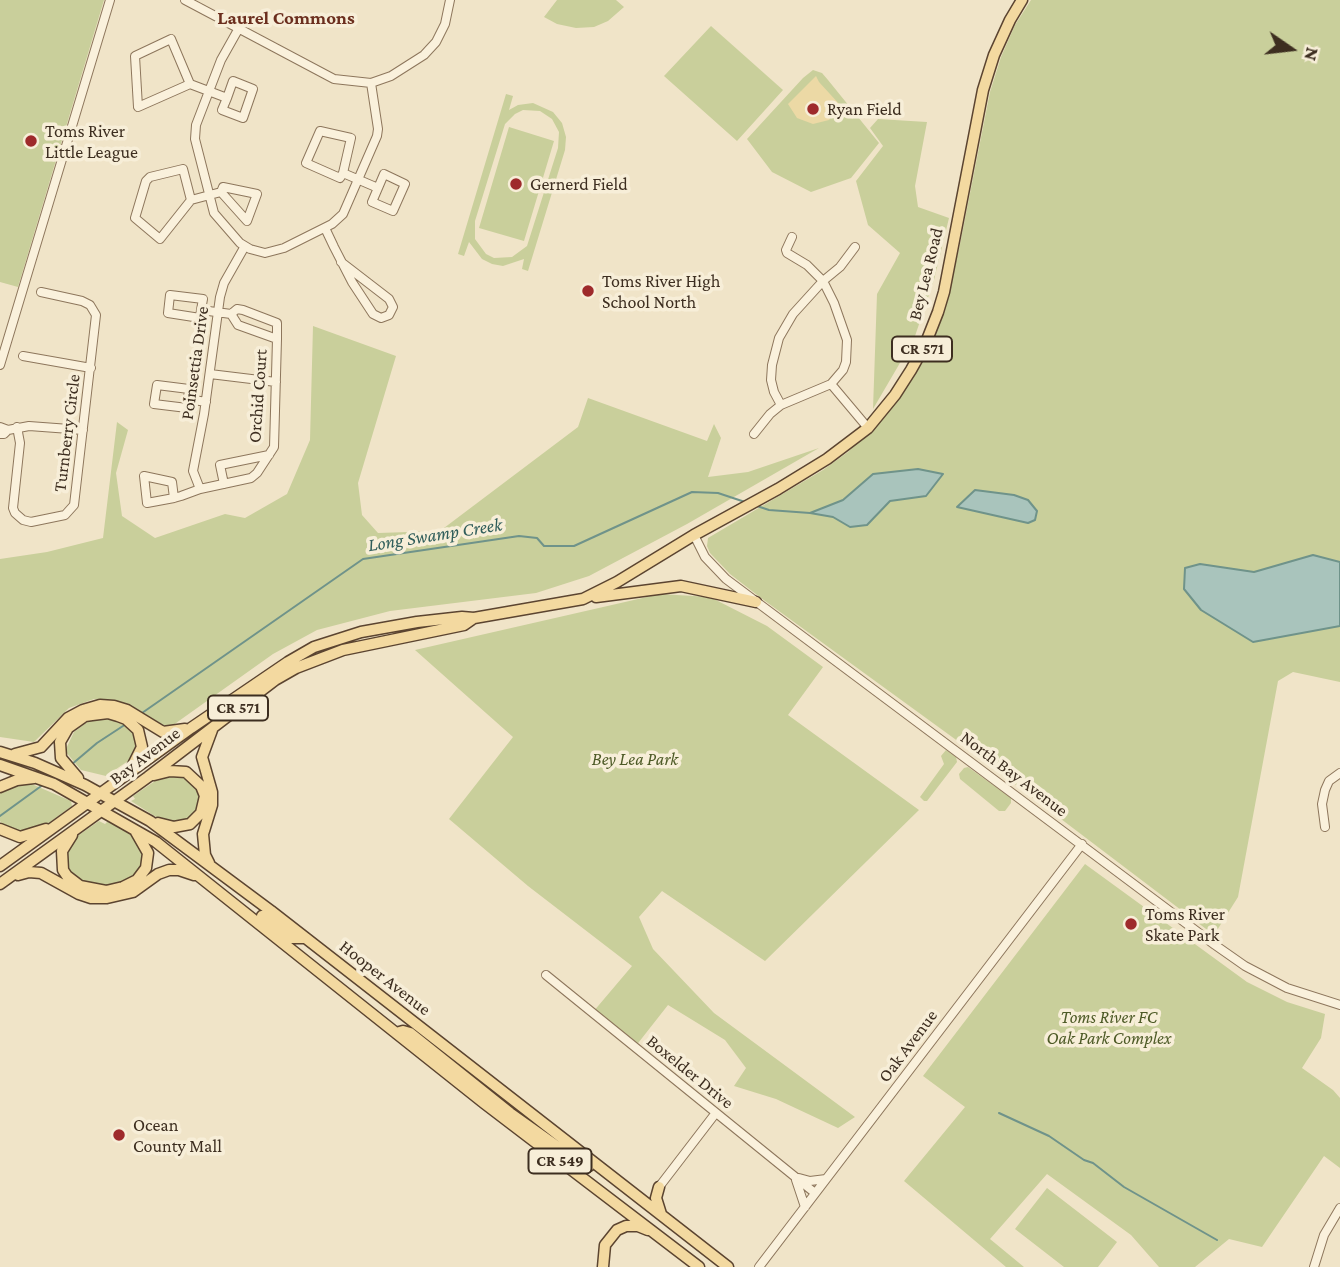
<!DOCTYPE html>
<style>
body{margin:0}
#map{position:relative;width:1340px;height:1267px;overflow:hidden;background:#f0e4c8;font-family:"Crimson Pro",serif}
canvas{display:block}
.north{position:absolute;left:1256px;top:14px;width:70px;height:70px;-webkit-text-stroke:5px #f7eed8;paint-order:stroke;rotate:104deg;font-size:19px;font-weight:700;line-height:28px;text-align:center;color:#3d2e20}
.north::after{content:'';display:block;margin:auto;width:24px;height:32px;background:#3d2e20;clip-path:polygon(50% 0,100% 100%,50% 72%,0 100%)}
</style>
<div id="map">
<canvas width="1340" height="1267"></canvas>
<div class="north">N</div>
</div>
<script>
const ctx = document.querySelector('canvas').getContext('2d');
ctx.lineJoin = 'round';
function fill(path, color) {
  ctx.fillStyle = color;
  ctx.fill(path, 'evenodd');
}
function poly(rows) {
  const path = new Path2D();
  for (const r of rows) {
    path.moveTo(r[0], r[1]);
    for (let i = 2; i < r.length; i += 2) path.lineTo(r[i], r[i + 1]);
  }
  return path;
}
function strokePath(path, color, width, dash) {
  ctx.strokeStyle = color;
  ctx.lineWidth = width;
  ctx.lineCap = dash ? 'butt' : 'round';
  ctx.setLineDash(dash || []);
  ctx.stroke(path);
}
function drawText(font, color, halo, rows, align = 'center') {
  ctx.font = font + ' "Crimson Pro",serif';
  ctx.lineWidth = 7;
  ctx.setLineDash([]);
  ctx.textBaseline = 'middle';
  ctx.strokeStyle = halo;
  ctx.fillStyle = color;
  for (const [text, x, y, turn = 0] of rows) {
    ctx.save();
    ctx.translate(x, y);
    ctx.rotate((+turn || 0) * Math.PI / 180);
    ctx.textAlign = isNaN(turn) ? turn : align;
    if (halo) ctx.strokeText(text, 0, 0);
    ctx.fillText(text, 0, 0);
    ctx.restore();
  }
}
fill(poly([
 [0,0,104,0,18,287,0,282],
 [557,0,616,0,624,7,608,21,594,27,576,28,557,24,544,17],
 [1031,0,1340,0,1340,682,1293,672,1278,681,1238,897,1214,935,970,750,761,598,730,574,710,553,707,546,708,538,823,470,848,452,899,398,916,372,943,314,959,249,990,92,1001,57,1015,25],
 [711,26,783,90,737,141,664,76],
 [813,70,822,73,828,80,879,143,851,178,811,192,772,172,747,139,803,78],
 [506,94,513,96,509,110,518,105,533,103,553,112,562,123,566,137,565,150,528,271,522,269,524,259,503,266,492,264,482,259,469,242,464,256,458,254],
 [523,110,540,111,552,119,559,132,558,148,527,246,512,257,494,258,486,254,475,239,475,221,505,124,515,114],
 [878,119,927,122,915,186,918,207,949,218,934,280,914,339,873,409,877,294,900,253,868,225,856,181,883,146,870,128],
 [509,127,554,141,524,241,479,228],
 [313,326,396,356,358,483,362,515,378,533,440,531,578,427,588,398,707,441,714,424,721,438,708,477,748,472,819,448,687,524,589,576,536,593,390,611,317,630,273,654,169,728,122,702,94,699,69,708,34,742,0,737,0,559,47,552,103,538,117,422,128,430,116,473,122,516,155,538,225,514,245,518,287,494,310,440],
 [660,594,710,597,767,626,823,667,788,715,919,810,765,961,662,891,639,917,653,949,714,1013,855,1117,838,1128,776,1099,734,1086,746,1068,725,1040,668,1005,635,1047,593,1012,632,966,528,886,449,819,513,737,415,650],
 [108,719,121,722,133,731,137,746,131,759,106,776,81,770,65,751,74,732,90,720],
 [946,750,956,757,957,762,927,801,924,801,920,797,944,764,941,756],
 [968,767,1011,798,1011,803,1005,811,999,811,960,779,959,774,964,768],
 [185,775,200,791,200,808,187,822,164,822,131,801,135,799,133,796,161,777],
 [27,782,71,801,72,806,43,827,23,833,3,825,0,821,0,794,3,789],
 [99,821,105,824,108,821,136,838,145,856,138,874,114,886,88,885,73,877,67,867,66,850,76,837],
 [1085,864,1247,982,1287,1002,1325,1014,1321,1038,1302,1068,1333,1090,1340,1098,1340,1168,1324,1156,1262,1247,1229,1239,1195,1267,1159,1267,1131,1235,1047,1174,990,1239,1024,1267,1006,1267,904,1181,965,1107,923,1076],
 [1047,1188,1117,1242,1098,1267,1064,1267,1015,1229]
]), '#c9cf9b');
fill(poly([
 [816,76,819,82,841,106,829,120,813,124,797,118,788,104]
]), '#ecd9a5');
const water = poly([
 [918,469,943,474,926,496,890,501,867,525,850,527,833,517,810,513,843,500,873,474,918,469],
 [975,490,1014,495,1028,500,1037,511,1035,520,1028,523,957,507,975,490],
 [1313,555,1340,562,1340,626,1253,642,1201,610,1184,589,1185,568,1200,564,1254,572,1313,555]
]);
fill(water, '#a9c4bc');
strokePath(water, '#6f938a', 2);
strokePath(poly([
 [757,506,769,510,810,513],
 [142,713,363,559,519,536,537,538,544,546,574,546,692,492,718,493,745,502],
 [71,765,97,743,126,724],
 [0,816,44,784],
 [999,1113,1049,1136,1084,1160,1093,1163,1124,1187,1217,1240]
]), '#6f938a', 2);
const minor = poly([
 [185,0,334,79,371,83,391,76,424,55,436,42,445,24,450,0],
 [239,28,221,60,196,125,195,139,214,213,240,243,250,249,265,253,284,248,332,224,343,214,377,136,378,129,371,83],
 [190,84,138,107,135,56,171,39,190,84,227,98,233,81,253,89,243,118,222,110,227,98],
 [343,173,351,138,320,131,306,163,340,178,343,173,378,188,372,202,393,211,405,184,384,174,378,188],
 [191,200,183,169,150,177,146,181,135,218,160,239,191,200,221,192,247,221,257,194,223,187,221,192],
 [325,228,334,247,352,282,373,314,381,318,389,315,393,307,389,299,341,262],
 [231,314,237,309,243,310,277,323,277,339],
 [23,356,91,368],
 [0,365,110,0],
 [210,374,276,382],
 [831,384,868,428],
 [188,399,189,389,157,385,154,404,187,408,188,399,206,402],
 [781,405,774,392,771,380,772,365,779,338,793,314,823,281,840,267,855,247],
 [0,427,8,430,4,434,0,434],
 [17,427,20,443,13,508,15,513,23,520,31,522,65,515,74,505,96,315,90,305,82,301,41,292],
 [8,430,29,426,83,430],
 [754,434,770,414,781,405,831,384,843,370,846,362,847,340,834,303,823,281,807,265,787,253,786,250,792,237],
 [224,484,220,465,269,455],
 [200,489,193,471,204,414,220,297,224,283,245,246],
 [174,498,147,503,144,476,172,482,174,498,181,496,200,489,251,478,257,473,274,447,277,339,238,325,231,314,201,310,200,318,168,313,170,295,203,299,201,310],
 [694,535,705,557,726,579,1215,945,1245,966,1287,988,1340,1005],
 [1325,827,1322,804,1325,790,1329,781,1340,773],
 [546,975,815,1193],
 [799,1178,810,1181,826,1179],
 [796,1180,805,1207],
 [659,1187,715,1114],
 [759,1267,1082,844],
 [1314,1267,1324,1235,1340,1208]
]);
const major = poly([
 [596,597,681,586,756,602],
 [0,752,35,763,85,785,150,821,271,911,728,1267],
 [15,754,41,747,68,718,83,710,100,705,114,706,127,710,163,732,185,729],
 [0,765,54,784,156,842,484,1103,699,1267],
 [154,775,170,771,186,772,201,786,205,796,201,813,190,824,174,827,158,823],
 [78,778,61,758,60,742,68,728,85,716,92,715,108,713,118,716,126,719,138,730,142,747,131,769],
 [0,787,17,780,34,778],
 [0,829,20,837,46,829],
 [72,835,62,851,63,870,67,876,80,886,106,891,123,887,137,880,146,868,148,853,136,832],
 [209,863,205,855,203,834,212,805,212,792,202,757,212,730],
 [0,866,191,728,288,662,314,647,361,632,417,622,462,617,474,618,583,599,617,582,694,535,778,489,827,459,868,428,895,395,911,370,925,345,938,312,944,292,983,90,994,55,1010,20,1022,0],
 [18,875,29,872,41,873,79,894,91,898,107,898,133,892,158,874,169,870,179,870,194,875],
 [0,884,148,777,275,680,296,668,343,650,464,625,474,618],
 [262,916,286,935,292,938,304,938],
 [396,1033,403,1031,410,1033,510,1113,572,1157,589,1166],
 [659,1187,656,1198,661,1214],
 [603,1267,605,1245,617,1230,626,1226,638,1226,648,1230]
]);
strokePath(minor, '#8d765c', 10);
strokePath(major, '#5b4430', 13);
strokePath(minor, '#faf1dc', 8);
strokePath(major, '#f3d9a0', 10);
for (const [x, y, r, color] of [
 [813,109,7,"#9e2a2b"],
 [31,141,7,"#9e2a2b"],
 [516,184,7,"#9e2a2b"],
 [588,291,7,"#9e2a2b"],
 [1131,924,7,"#9e2a2b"],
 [119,1135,7,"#9e2a2b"]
]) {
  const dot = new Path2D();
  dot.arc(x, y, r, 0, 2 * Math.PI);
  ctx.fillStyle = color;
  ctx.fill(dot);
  strokePath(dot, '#f7eed8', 2.5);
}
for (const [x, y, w] of [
 [922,349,60],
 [238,708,60],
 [560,1161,63]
]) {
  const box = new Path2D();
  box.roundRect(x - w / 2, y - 12.5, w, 25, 5);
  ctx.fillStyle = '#f7eed8';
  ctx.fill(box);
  strokePath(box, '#3d2e20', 2);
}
drawText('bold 16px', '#3d2e20', null, [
 ["CR 571",922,349],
 ["CR 571",238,708],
 ["CR 549",560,1161]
]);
drawText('18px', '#3d2e20', '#f7eed8', [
 ["Ryan Field",827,109],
 ["Toms River",45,131],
 ["Little League",45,152],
 ["Gernerd Field",530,184],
 ["Toms River High",602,281],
 ["School North",602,302],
 ["Toms River",1145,914],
 ["Skate Park",1145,935],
 ["Ocean",133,1125],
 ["County Mall",133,1146]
], 'left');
drawText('18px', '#3d2e20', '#f7eed8', [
 ["Bey Lea Road",926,274,-76],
 ["Poinsettia Drive",195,363,-82],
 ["Orchid Court",258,396,-86],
 ["Turnberry Circle",67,433,-83],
 ["Bay Avenue",145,756,-37],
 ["North Bay Avenue",1014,774,37],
 ["Hooper Avenue",385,978,38],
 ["Oak Avenue",908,1046,-53],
 ["Boxelder Drive",690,1072,39]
]);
drawText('italic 18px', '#4d5a26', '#f7eed8', [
 ["Bey Lea Park",635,759],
 ["Toms River FC",1109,1017],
 ["Oak Park Complex",1109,1038]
]);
drawText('bold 19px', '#6b2e1e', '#f7eed8', [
 ["Laurel Commons",286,18]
]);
drawText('italic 19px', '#2f5d5a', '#f7eed8', [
 ["Long Swamp Creek",435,535,-9]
]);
</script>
